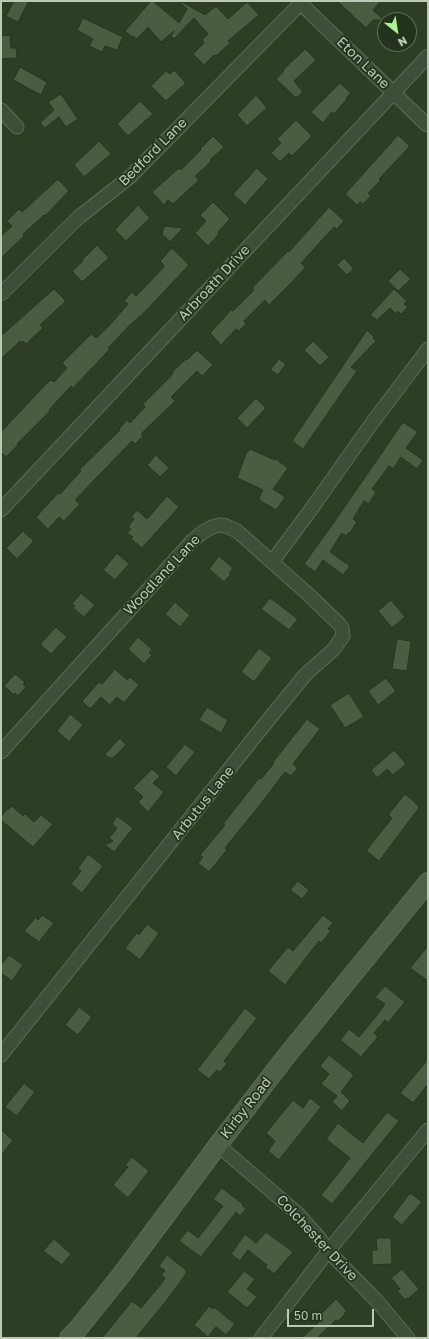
<!DOCTYPE html>
<style>
body{margin:0}
#map{position:relative;width:429px;height:1339px;overflow:hidden;background:#2d3e25;font-family:"Golos Text",sans-serif}
canvas{display:block}
.frame{position:absolute;inset:0;border:2px solid #bbc9b5;pointer-events:none}
.north{position:absolute;left:377px;top:12px;width:40px;height:40px;box-sizing:border-box;background:#24331e;border:1px solid #606f5a;border-radius:50%;rotate:150deg;font-size:11px;font-weight:700;line-height:16px;text-align:center;color:#bbc9b5}
.north::after{content:'';display:block;margin:auto;width:14px;height:18px;background:#aaf58e;clip-path:polygon(50% 0,100% 100%,50% 72%,0 100%)}
.scale{position:absolute;left:287px;top:1309px;width:87px;height:18px;box-sizing:border-box;border:2px solid #bbc9b5;border-top:0;padding-left:5px;font-size:12px;line-height:14px;white-space:nowrap;color:#bbc9b5;-webkit-text-stroke:3px #24331e;paint-order:stroke}
</style>
<div id="map">
<canvas width="429" height="1339"></canvas>
<div class="frame"></div>
<div class="north">N</div>
<div class="scale">50 m</div>
</div>
<script>
const ctx = document.querySelector('canvas').getContext('2d');
ctx.lineJoin = 'round';
function fill(path, color) {
  ctx.fillStyle = color;
  ctx.fill(path, 'evenodd');
}
function poly(rows) {
  const path = new Path2D();
  for (const r of rows) {
    path.moveTo(r[0], r[1]);
    for (let i = 2; i < r.length; i += 2) path.lineTo(r[i], r[i + 1]);
  }
  return path;
}
function strokePath(path, color, width, dash) {
  ctx.strokeStyle = color;
  ctx.lineWidth = width;
  ctx.lineCap = dash ? 'butt' : 'round';
  ctx.setLineDash(dash || []);
  ctx.stroke(path);
}
function drawText(font, color, halo, rows, align = 'center') {
  ctx.font = font + ' "Golos Text",sans-serif';
  ctx.lineWidth = 3.5;
  ctx.setLineDash([]);
  ctx.textBaseline = 'middle';
  ctx.strokeStyle = halo;
  ctx.fillStyle = color;
  for (const [text, x, y, turn = 0] of rows) {
    ctx.save();
    ctx.translate(x, y);
    ctx.rotate((+turn || 0) * Math.PI / 180);
    ctx.textAlign = isNaN(turn) ? turn : align;
    if (halo) ctx.strokeText(text, 0, 0);
    ctx.fillText(text, 0, 0);
    ctx.restore();
  }
}
const building = poly([
 [14,1,29,1,18,22,6,16,14,1],
 [151,1,153,1,179,23,187,9,181,3,182,2,205,15,216,6,228,19,247,2,259,15,228,41,230,43,216,56,214,55,204,65,193,54,204,43,202,40,208,34,194,18,174,39,171,36,174,31,161,42,148,27,137,39,133,36,132,37,125,31,151,1],
 [337,1,381,1,373,10,384,20,373,20,366,28,337,1],
 [83,18,123,37,117,50,105,46,102,52,89,46,93,39,77,30,83,18],
 [10,35,11,48,16,48,17,58,1,59,1,36,10,35],
 [305,49,316,60,294,81,303,92,296,98,276,79,284,71,283,70,305,49],
 [20,67,47,82,41,95,13,80,20,67],
 [174,70,186,83,166,101,151,86,166,71,170,74,174,70],
 [340,83,351,93,346,98,347,99,334,114,332,112,323,123,311,112,340,83],
 [61,94,78,119,66,127,59,117,45,128,40,123,54,110,48,102,61,94],
 [256,95,267,108,247,126,237,115,256,95],
 [140,101,153,114,128,136,117,124,140,101],
 [296,120,312,136,292,156,289,153,280,162,271,153,281,143,277,139,296,120],
 [398,135,410,146,379,179,381,180,368,193,371,196,363,204,360,202,357,205,345,194,398,135],
 [213,136,224,147,210,160,212,161,195,176,199,180,173,204,168,200,164,205,152,192,179,168,181,170,201,150,200,149,213,136],
 [99,141,111,154,84,177,74,165,99,141],
 [257,168,268,179,245,205,233,194,257,168],
 [58,179,69,191,45,216,44,215,23,234,24,236,1,258,1,236,12,226,7,221,19,209,22,212,58,179],
 [213,202,230,219,218,232,219,234,208,246,195,233,206,221,200,215,213,202],
 [138,205,150,218,126,241,115,230,138,205],
 [329,207,344,221,337,229,334,227,301,263,306,267,288,286,269,305,265,300,244,321,246,324,239,331,236,329,221,345,210,333,231,310,233,311,254,290,252,288,288,251,289,252,329,207],
 [164,226,183,228,170,242,162,234,164,226],
 [97,245,109,258,82,282,72,271,83,261,82,260,97,245],
 [172,248,189,265,141,316,140,316,129,326,108,348,110,349,73,388,71,386,49,410,50,411,17,444,18,445,6,457,1,452,1,432,45,385,51,380,54,382,67,368,62,363,91,334,96,338,107,328,128,304,124,301,132,292,136,296,163,268,164,265,160,261,172,248],
 [344,258,354,269,347,275,337,265,344,258],
 [400,269,411,279,398,291,388,281,400,269],
 [54,289,66,301,40,325,43,328,26,344,23,341,21,343,20,341,1,359,1,336,54,289],
 [394,289,407,301,404,304,408,307,401,314,398,311,396,314,390,308,377,320,370,315,394,289],
 [367,330,374,337,373,338,376,341,351,367,357,371,303,449,292,441,367,330],
 [313,341,329,357,320,366,304,350,313,341],
 [197,350,213,365,202,376,197,371,171,397,175,401,141,434,143,436,135,444,132,441,75,500,80,504,64,521,59,517,48,529,36,517,58,493,60,494,81,471,79,470,120,430,119,429,127,420,130,423,145,407,143,404,169,378,173,373,172,372,186,359,187,360,197,350],
 [279,359,286,364,278,375,270,370,279,359],
 [256,398,266,408,247,428,237,418,256,398],
 [403,422,418,432,406,448,423,460,417,469,401,457,393,469,389,466,372,489,376,492,369,504,364,501,353,519,357,522,350,533,349,532,346,536,342,533,330,552,350,566,343,575,323,560,315,572,304,564,337,518,403,422],
 [250,449,275,460,276,459,288,468,273,489,284,496,285,498,276,510,259,500,260,499,259,498,263,490,237,478,247,451,248,452,250,449],
 [156,455,169,468,160,477,147,465,156,455],
 [167,496,179,507,142,548,131,539,133,537,127,533,131,529,128,527,134,519,131,517,137,510,147,519,167,496],
 [23,531,34,541,17,559,6,548,23,531],
 [117,553,129,564,115,580,103,570,117,553],
 [219,556,233,568,229,573,231,574,224,582,209,569,219,556],
 [81,593,95,605,84,617,73,608,75,606,72,604,81,593],
 [270,598,298,619,289,630,261,609,270,598],
 [391,600,405,617,392,628,378,611,391,600],
 [175,602,190,615,180,627,165,614,175,602],
 [56,627,67,637,51,654,40,644,56,627],
 [138,637,152,649,149,653,152,655,144,664,128,649,138,637],
 [397,639,411,641,407,671,392,669,397,639],
 [259,648,272,658,254,682,241,672,259,648],
 [115,669,127,680,130,677,139,685,124,703,117,697,110,705,101,697,90,709,82,701,99,682,102,684,115,669],
 [15,674,25,682,23,684,26,687,18,696,15,693,14,695,4,686,15,674],
 [386,678,396,691,378,705,368,691,386,678],
 [349,693,364,717,345,728,330,705,349,693],
 [207,707,228,720,221,733,199,720,207,707],
 [70,714,83,725,69,742,57,731,70,714],
 [307,719,320,729,293,764,298,768,291,776,285,772,259,806,225,848,227,850,209,872,198,863,203,857,200,855,225,825,223,824,259,778,261,779,274,763,273,762,307,719],
 [120,738,126,745,113,758,109,758,105,754,120,738],
 [185,744,195,752,176,776,166,767,185,744],
 [394,750,406,764,393,775,387,769,377,778,371,770,394,750],
 [152,769,160,776,153,783,164,792,148,812,138,802,143,797,133,788,152,769],
 [405,794,419,806,418,807,419,808,379,861,366,851,392,818,388,815,405,794],
 [12,806,23,816,25,814,34,822,41,815,53,824,33,847,1,820,1,817,7,809,8,810,12,806],
 [117,816,133,828,114,852,105,845,113,841,109,838,117,828,112,824,117,816],
 [88,854,103,866,82,893,71,884,81,871,78,868,88,854],
 [298,881,309,890,302,899,290,890,298,881],
 [42,915,54,923,39,942,24,931,36,917,38,920,42,915],
 [323,915,333,923,328,929,331,931,321,943,319,941,285,985,268,971,288,947,293,951,323,915],
 [147,924,159,933,140,960,125,948,137,933,139,935,147,924],
 [428,946,428,981,410,968,428,946],
 [9,955,23,965,12,981,1,973,1,965,9,955],
 [385,986,405,1002,388,1023,385,1020,374,1033,378,1037,361,1057,340,1040,349,1029,359,1037,378,1014,385,1004,375,997,385,986],
 [79,1007,92,1017,78,1035,65,1025,79,1007],
 [245,1008,257,1018,224,1061,227,1064,220,1072,217,1070,209,1079,197,1070,245,1008],
 [329,1055,354,1075,341,1092,350,1101,342,1111,332,1102,337,1096,321,1084,329,1074,320,1066,329,1055],
 [428,1059,428,1084,413,1103,400,1093,428,1059],
 [24,1083,35,1092,17,1116,5,1107,24,1083],
 [310,1098,321,1107,279,1160,268,1151,275,1141,266,1133,293,1100,303,1108,310,1098],
 [387,1112,399,1121,332,1204,321,1195,350,1158,326,1139,338,1123,363,1143,387,1112],
 [1,1130,13,1140,1,1156,1,1130],
 [132,1157,149,1171,128,1198,113,1185,128,1167,125,1165,132,1157],
 [222,1188,243,1204,242,1205,246,1209,240,1216,236,1212,201,1257,179,1241,188,1230,198,1238,223,1206,213,1199,222,1188],
 [410,1193,422,1202,402,1225,392,1217,410,1193],
 [266,1232,293,1252,274,1274,265,1267,267,1265,248,1250,240,1261,231,1254,245,1234,256,1243,266,1232],
 [376,1238,391,1238,392,1264,372,1265,372,1250,377,1250,376,1238],
 [54,1239,71,1254,62,1265,43,1251,54,1239],
 [167,1255,186,1270,186,1274,166,1301,136,1338,102,1338,132,1301,141,1308,161,1284,165,1278,161,1275,165,1271,159,1266,167,1255],
 [402,1269,419,1289,408,1299,407,1298,405,1300,397,1291,400,1289,391,1278,402,1269],
 [244,1271,255,1279,247,1289,257,1297,247,1308,227,1292,244,1271],
 [336,1299,347,1311,344,1313,345,1314,337,1322,336,1320,317,1338,302,1338,319,1322,316,1319,336,1299],
 [209,1306,213,1309,214,1307,235,1324,226,1335,216,1327,208,1337,194,1325,209,1306]
]);
fill(building, '#4a5d41');
strokePath(building, '#263520', 1);
const minor = poly([
 [298,1,427,125],
 [1,110,17,127],
 [1,294,79,217,131,176,300,4],
 [1,510,428,56],
 [272,562,312,508,372,423,428,349],
 [1,752,192,541,203,532,212,527,220,525,226,526,237,531,309,595,339,624,342,628,343,636,334,649,305,675,265,724,1,1055],
 [218,1145,298,1214,315,1233,336,1259,376,1300,408,1338],
 [261,1338,329,1250,428,1130]
]);
const secondary = poly([
 [69,1338,77,1330,122,1274,218,1145,284,1059,428,882]
]);
strokePath(minor, '#5d6c57', 15);
strokePath(secondary, '#5d6c57', 20);
strokePath(minor, '#3f4e39', 13);
strokePath(secondary, '#4e6147', 18);
drawText('14px', '#bbc9b5', '#24331e', [
 ["Eton Lane",363,63,44],
 ["Bedford Lane",153,152,-45],
 ["Arbroath Drive",214,283,-47],
 ["Woodland Lane",162,575,-47],
 ["Arbutus Lane",203,803,-51],
 ["Kirby Road",246,1108,-52],
 ["Colchester Drive",317,1238,47]
]);
</script>
